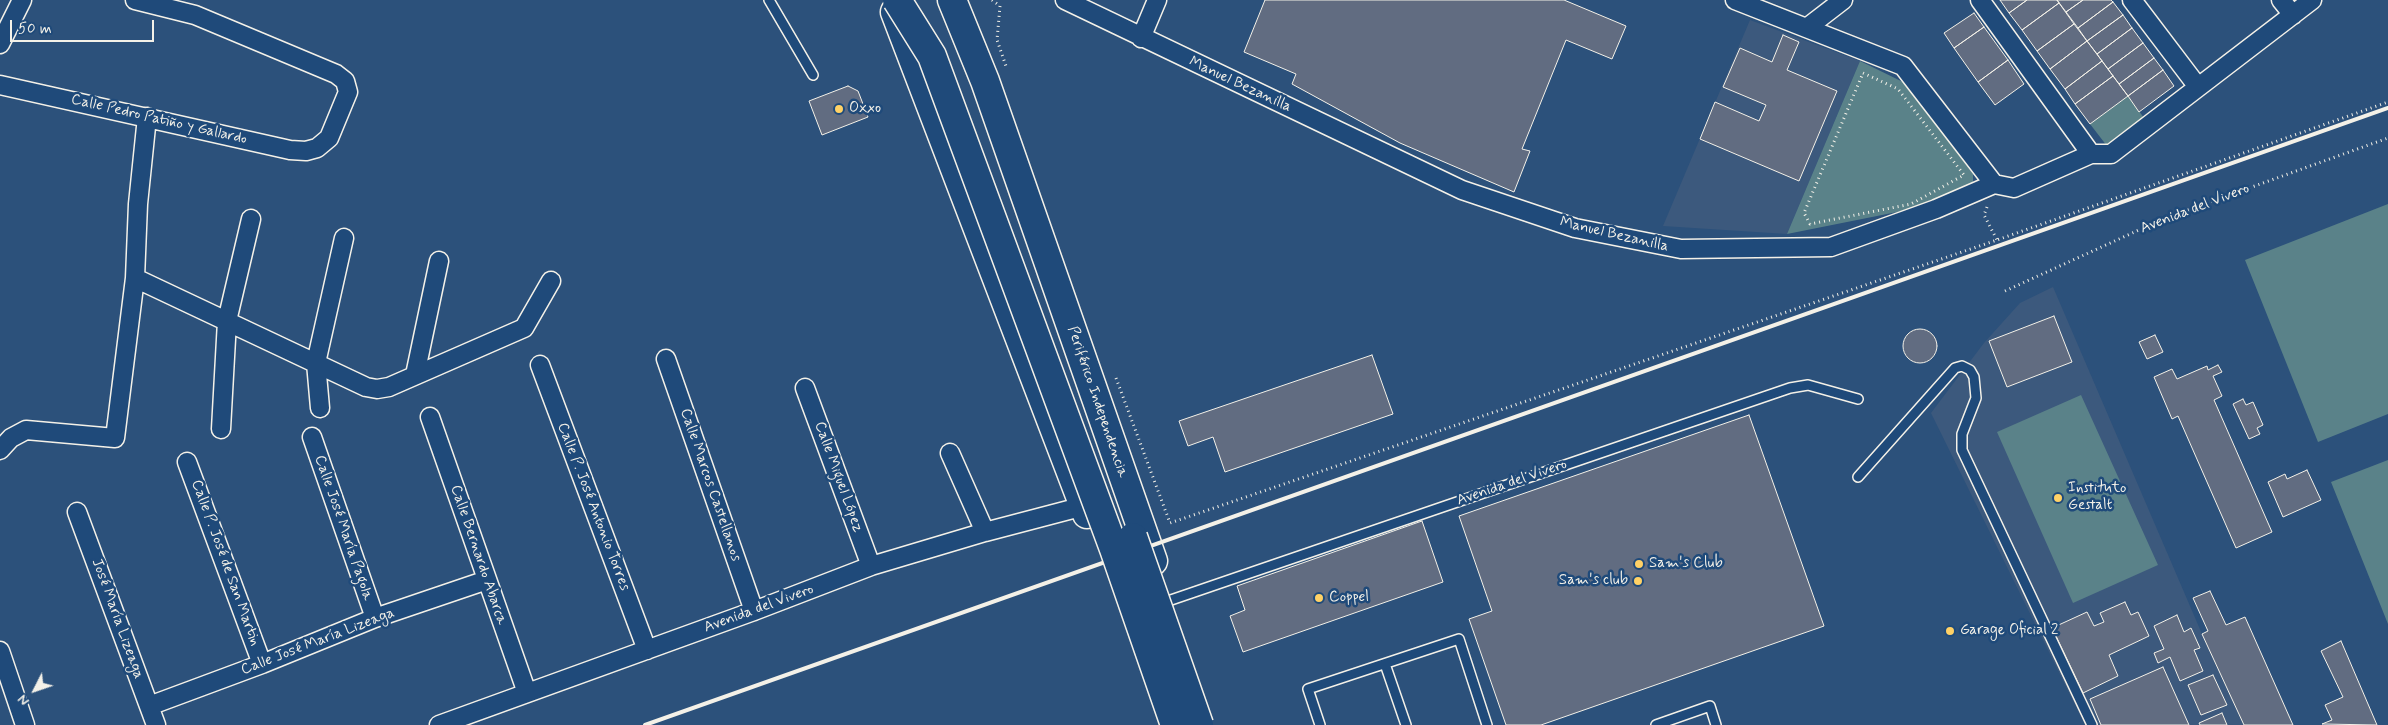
<!DOCTYPE html>
<meta charset="utf-8">
<style>
body{margin:0}
#map{position:relative;width:2388px;height:725px;overflow:hidden;background:#2c517b;font-family:Mynerve,sans-serif}
canvas{display:block}
.north{position:absolute;left:10px;top:665px;width:50px;height:50px;-webkit-text-stroke:4px #1f4a7a;paint-order:stroke;rotate:229deg;font-size:14px;font-weight:700;line-height:20px;text-align:center;color:#f4f1e8}
.north::after{content:'';display:block;margin:auto;width:18px;height:22px;background:#f4f1e8;clip-path:polygon(50% 0,100% 100%,50% 72%,0 100%)}
.scale{position:absolute;left:10px;top:20px;width:144px;height:22px;box-sizing:border-box;border:2px solid #f4f1e8;border-top:0;padding-left:6px;font-size:15px;line-height:18px;white-space:nowrap;color:#f4f1e8;-webkit-text-stroke:4px #1f4a7a;paint-order:stroke}
</style>
<div id="map">
<canvas width="2388" height="725"></canvas>
<div class="north">N</div>
<div class="scale">50 m</div>
</div>
<script>
const ctx = document.querySelector('canvas').getContext('2d');
ctx.lineJoin = 'round';
function fill(path, color) {
  ctx.fillStyle = color;
  ctx.fill(path, 'evenodd');
}
function poly(rows) {
  const path = new Path2D();
  for (const r of rows) {
    if (r.length === 3) {
      path.moveTo(r[0] + r[2], r[1]);
      path.arc(r[0], r[1], r[2], 0, 2 * Math.PI);
      continue;
    }
    path.moveTo(r[0], r[1]);
    for (let i = 2; i < r.length; i += 2) path.lineTo(r[i], r[i + 1]);
  }
  return path;
}
function strokePath(path, color, width, dash) {
  ctx.strokeStyle = color;
  ctx.lineWidth = width;
  ctx.lineCap = dash ? 'butt' : 'round';
  ctx.setLineDash(dash || []);
  ctx.stroke(path);
}
function drawText(font, color, halo, rows, align = 'center') {
  ctx.font = font + ' Mynerve,sans-serif';
  ctx.lineWidth = 5;
  ctx.setLineDash([]);
  ctx.textBaseline = 'middle';
  ctx.strokeStyle = halo;
  ctx.fillStyle = color;
  for (const [text, x, y, turn = 0] of rows) {
    ctx.save();
    ctx.translate(x, y);
    ctx.rotate((+turn || 0) * Math.PI / 180);
    ctx.textAlign = isNaN(turn) ? turn : align;
    if (halo) ctx.strokeText(text, 0, 0);
    ctx.fillText(text, 0, 0);
    ctx.restore();
  }
}
fill(poly([
 [1750,20,1860,61,1787,234,1663,226],
 [2053,287,2202,634,2244,725,2085,725,1931,413,1984,343,2020,303]
]), '#3c597d');
fill(poly([
 [1860,61,1905,83,1973,174,1973,184,1907,210,1787,234],
 [2128,96,2144,118,2107,146,2090,124],
 [2388,204,2388,414,2318,442,2245,260],
 [2081,395,2158,565,2073,603,1997,432],
 [2388,460,2388,624,2331,482]
]), '#5a8289');
const building = poly([
 [1265,0,1564,0,1626,26,1612,59,1566,40,1522,149,1530,151,1514,192,1400,143,1292,84,1296,74,1244,52,1265,0],
 [2000,0,2027,0,2009,13,2000,0],
 [2027,0,2057,0,2059,3,2022,30,2009,13,2027,0],
 [2057,0,2083,0,2066,12,2057,0],
 [2083,0,2111,0,2113,2,2078,28,2066,12,2083,0],
 [2113,2,2123,15,2087,41,2078,28,2113,2],
 [2059,3,2074,24,2037,51,2022,30,2059,3],
 [1974,13,1984,27,1954,48,1944,33,1974,13],
 [2123,15,2132,28,2097,54,2087,41,2123,15],
 [2074,24,2087,41,2050,69,2037,51,2074,24],
 [1984,27,2008,60,1978,82,1954,48,1984,27],
 [2132,28,2143,43,2108,69,2097,54,2132,28],
 [1783,35,1799,42,1787,70,1837,91,1799,181,1700,139,1715,102,1759,121,1766,105,1723,87,1740,48,1772,62,1783,35],
 [2087,41,2102,61,2065,89,2050,69,2087,41],
 [2143,43,2154,58,2119,84,2108,69,2143,43],
 [2154,58,2163,70,2128,96,2119,84,2154,58],
 [2008,60,2024,84,1995,105,1978,82,2008,60],
 [2102,61,2113,76,2075,104,2065,89,2102,61],
 [2163,70,2174,86,2139,112,2128,96,2163,70],
 [2113,76,2128,96,2090,124,2075,104,2113,76],
 [848,86,858,91,868,117,822,135,809,101,848,86],
 [2054,316,2072,362,2007,387,1989,341,2054,316],
 [1920,346,17],
 [2155,335,2163,352,2147,359,2139,342,2155,335],
 [1372,355,1393,414,1225,472,1213,437,1188,446,1179,421,1372,355],
 [2218,365,2222,372,2213,376,2222,396,2214,400,2272,532,2236,548,2178,416,2172,419,2154,377,2172,369,2177,379,2207,366,2208,370,2218,365],
 [2243,399,2246,405,2253,402,2263,425,2257,428,2260,434,2249,439,2233,404,2243,399],
 [1749,415,1824,626,1541,725,1506,725,1469,619,1492,611,1459,516,1749,415],
 [2307,470,2321,500,2283,517,2268,482,2285,474,2287,479,2307,470],
 [1422,521,1443,582,1243,652,1230,616,1245,610,1237,586,1422,521],
 [2210,591,2226,625,2245,617,2293,725,2244,725,2202,634,2208,631,2193,598,2210,591],
 [2125,602,2131,615,2138,612,2149,636,2109,655,2118,676,2083,693,2052,628,2087,612,2094,626,2104,622,2100,613,2125,602],
 [2177,615,2184,632,2191,628,2200,648,2194,650,2203,671,2180,681,2170,657,2158,663,2154,653,2164,649,2154,626,2177,615],
 [2341,641,2377,725,2322,724,2332,720,2325,705,2343,697,2321,651,2341,641],
 [2163,667,2189,725,2101,725,2090,699,2163,667],
 [2213,675,2227,705,2201,715,2188,685,2213,675],
 [2222,713,2227,725,2200,725,2199,723,2222,713]
]);
fill(building, '#616c81');
strokePath(building, '#f4f1e8', 1);
const lane = poly([
 [769,0,813,75],
 [1858,477,1955,368,1962,366,1970,370,1974,377,1976,398,1962,434,1962,450,2092,725],
 [1168,601,1790,388,1808,385,1858,399],
 [1385,664,1406,725],
 [1320,725,1308,689,1459,639,1487,725],
 [1656,725,1710,706,1716,725]
]);
const street = poly([
 [1065,0,1462,190,1575,228,1681,249,1831,247,1936,209,1994,184,2014,188,2091,154,2111,154,2312,0],
 [1735,0,1903,66,1994,184],
 [1980,0,2091,154],
 [2132,0,2198,87],
 [2281,0,2293,15],
 [1808,27,1843,0],
 [1141,38,1157,0],
 [0,44,22,0],
 [0,85,290,150,306,151,317,148,329,138,348,92,345,81,336,74,195,15,135,0],
 [135,278,366,387,377,389,389,387,524,328,551,281],
 [666,359,754,611],
 [540,365,647,650],
 [415,375,439,261],
 [805,388,871,566],
 [320,408,316,363,344,238],
 [430,417,527,693],
 [221,429,227,321,251,219],
 [312,437,375,618],
 [0,450,11,438,26,430,115,438,135,278,138,204,147,117],
 [950,453,985,532],
 [187,462,262,664],
 [77,512,156,725],
 [0,651,25,725],
 [149,706,262,664,375,618,487,580],
 [439,725,754,611,871,566,985,532,1084,506]
]);
const highway = poly([
 [952,0,985,81,1153,561],
 [895,12,1087,514]
]);
strokePath(lane, '#f4f1e8', 12);
strokePath(street, '#f4f1e8', 21);
strokePath(highway, '#f4f1e8', 31);
strokePath(poly([
 [992,0,1000,6,997,40,1006,66],
 [1863,73,1898,89,1964,175,1911,204,1810,224,1804,213,1863,73],
 [1987,207,1984,215,1997,240],
 [2005,291,2163,219,2388,138],
 [1116,378,1170,523,1997,240,2388,102]
]), '#f4f1e8', 3, [1, 4]);
strokePath(lane, '#1f4a7a', 9);
strokePath(street, '#1f4a7a', 18);
strokePath(highway, '#1f4a7a', 28);
strokePath(poly([
 [645,725,2388,108]
]), '#f4f1e8', 4);
const highwayBridge = poly([
 [897,0,932,56,1114,549,1175,725],
 [1133,537,1199,725]
]);
strokePath(highwayBridge, '#f4f1e8', 31, []);
strokePath(highwayBridge, '#1f4a7a', 28);
for (const [x, y, r, color] of [
 [839,109,5,"#ffd166"],
 [2058,498,5,"#ffd166"],
 [1639,564,5,"#ffd166"],
 [1638,581,5,"#ffd166"],
 [1319,598,5,"#ffd166"],
 [1950,631,5,"#ffd166"]
]) {
  const dot = new Path2D();
  dot.arc(x, y, r, 0, 2 * Math.PI);
  ctx.fillStyle = color;
  ctx.fill(dot);
  strokePath(dot, '#1f4a7a', 2);
}
drawText('15px', '#f4f1e8', '#1f4a7a', [
 ["Manuel Bezanilla",1240,85,25],
 ["Calle Pedro Patiño y Gallardo",159,120,13],
 ["Avenida del Vivero",2195,209,-21],
 ["Manuel Bezanilla",1614,235,13],
 ["Periférico Independencia",1097,402,71],
 ["Calle Miguel López",838,477,70],
 ["Avenida del Vivero",1512,483,-19],
 ["Calle Marcos Castellanos",710,485,71],
 ["Calle P. José Antonio Torres",593,507,69],
 ["Calle José María Pagola",343,528,71],
 ["Calle Bernardo Abarca",478,555,71],
 ["Calle P. José de San Martin",225,563,70],
 ["Avenida del Vivero",759,609,-20],
 ["José María Lizeaga",117,619,70],
 ["Calle José María Lizeaga",318,642,-21]
]);
drawText('15px', '#f4f1e8', '#1f4a7a', [
 ["Oxxo",849,109],
 ["Instituto",2068,489],
 ["Gestalt",2068,506],
 ["Sam's Club",1649,564],
 ["Sam's club",1628,581,"right"],
 ["Coppel",1329,598],
 ["Garage Oficial 2",1960,631]
], 'left');
</script>
